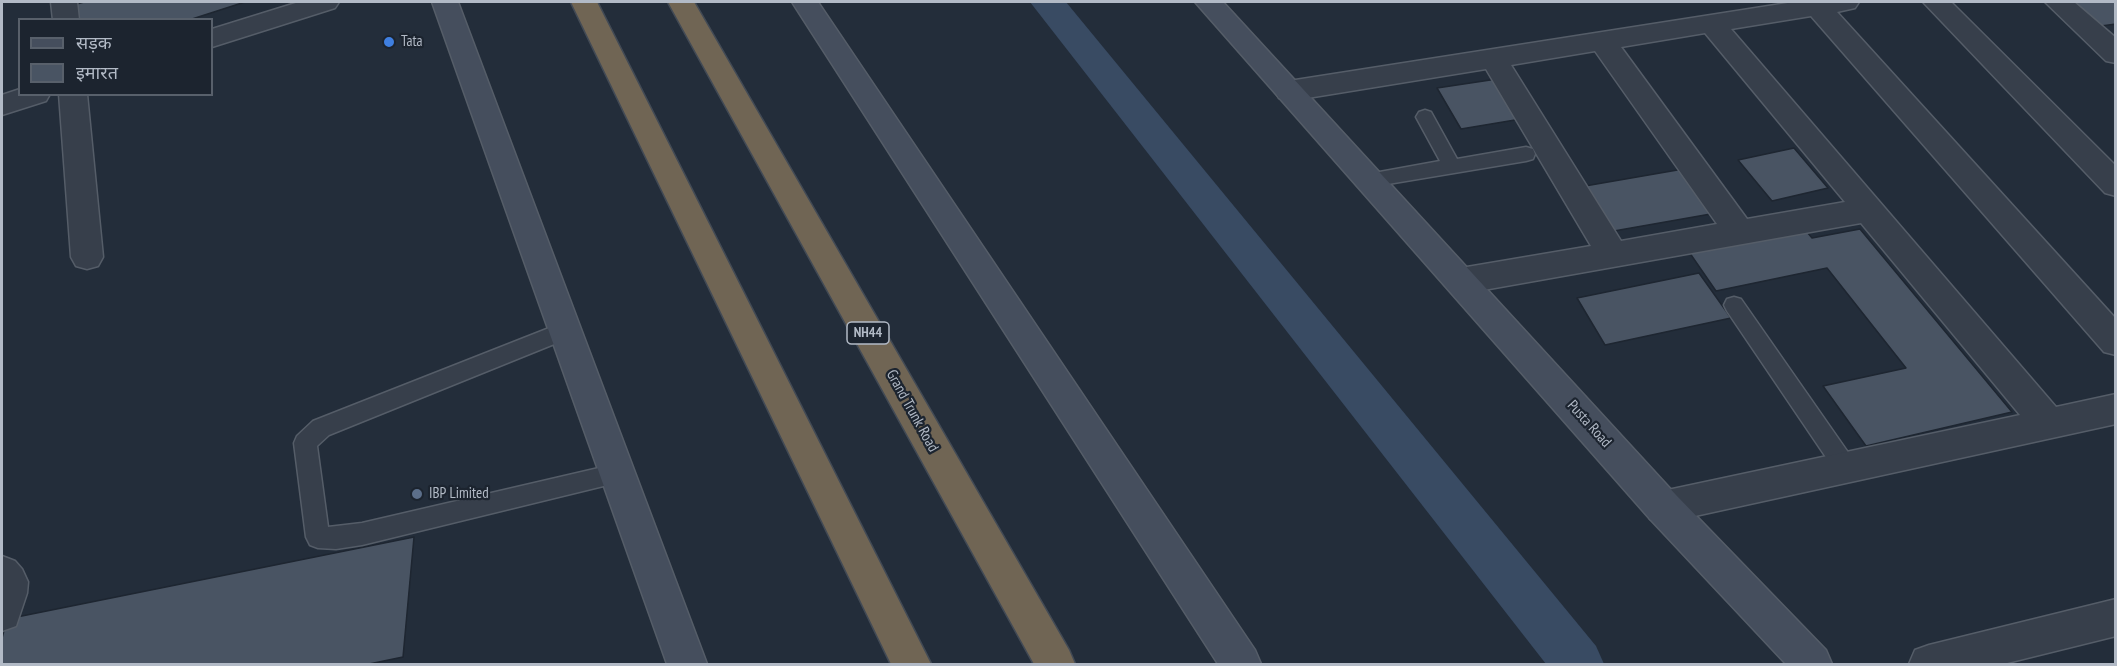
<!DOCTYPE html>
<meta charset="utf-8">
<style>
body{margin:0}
#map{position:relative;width:2117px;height:666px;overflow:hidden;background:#232d3a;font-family:"PT Sans Narrow","Noto Sans Devanagari",sans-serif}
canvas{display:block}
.frame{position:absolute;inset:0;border:3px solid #b2bac6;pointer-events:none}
.legend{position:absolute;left:18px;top:18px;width:195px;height:78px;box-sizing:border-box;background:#1c242f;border:2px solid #58606b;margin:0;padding:8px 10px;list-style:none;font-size:18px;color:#b2bac6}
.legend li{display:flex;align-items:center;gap:12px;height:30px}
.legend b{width:30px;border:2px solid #58606b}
</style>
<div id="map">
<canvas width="2117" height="666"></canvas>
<div class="frame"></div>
<ul class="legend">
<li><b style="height:8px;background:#454e5d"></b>सड़क</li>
<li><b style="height:16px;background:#495463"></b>इमारत</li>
</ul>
</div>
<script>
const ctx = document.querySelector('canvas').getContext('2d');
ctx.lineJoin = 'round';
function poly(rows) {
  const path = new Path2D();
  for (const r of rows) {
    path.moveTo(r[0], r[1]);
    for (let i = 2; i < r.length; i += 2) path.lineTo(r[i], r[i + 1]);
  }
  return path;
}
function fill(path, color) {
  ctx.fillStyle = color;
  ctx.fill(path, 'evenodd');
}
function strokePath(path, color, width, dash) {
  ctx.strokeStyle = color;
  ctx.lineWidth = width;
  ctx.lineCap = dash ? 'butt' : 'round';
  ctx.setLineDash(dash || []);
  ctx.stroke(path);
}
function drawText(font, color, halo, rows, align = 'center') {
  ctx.font = font + ' "PT Sans Narrow",sans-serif';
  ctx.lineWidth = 4.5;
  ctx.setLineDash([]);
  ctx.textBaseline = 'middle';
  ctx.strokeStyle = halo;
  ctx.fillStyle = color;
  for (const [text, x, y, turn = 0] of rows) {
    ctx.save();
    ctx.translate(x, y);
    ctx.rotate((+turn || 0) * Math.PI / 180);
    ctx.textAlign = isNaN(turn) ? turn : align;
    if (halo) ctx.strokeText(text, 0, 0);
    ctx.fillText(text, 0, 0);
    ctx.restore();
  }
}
fill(poly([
 [1030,2,1066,2,1596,646,1604,664,1546,664,1030,2]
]), '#394b63');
const building = poly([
 [84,2,245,2,189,20,72,20,70,6,84,2],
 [2073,2,2116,2,2116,24,2101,26,2073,2],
 [1497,79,1521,119,1461,129,1437,88,1497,79],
 [1794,148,1828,188,1772,201,1738,160,1794,148],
 [1689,168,1722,212,1614,231,1585,186,1689,168],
 [1802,226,1812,238,1860,229,2012,412,1866,446,1823,386,1906,368,1827,268,1716,291,1687,249,1802,226],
 [1699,273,1731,318,1605,345,1577,298,1699,273],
 [414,537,403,657,369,664,2,664,2,638,7,619,414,537]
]);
fill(building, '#495463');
strokePath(building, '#1e2631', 1.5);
const lane = poly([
 [1425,110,1431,112,1457,159,1526,147,1533,149,1535,154,1533,159,1526,161,1370,187,1363,185,1360,180,1363,175,1440,161,1416,117,1419,112,1425,110],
 [1734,297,1741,299,1854,461,1857,468,1854,475,1846,478,1838,475,1727,311,1724,305,1727,299,1734,297],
 [567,321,574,324,577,330,574,336,329,435,317,446,328,527,362,523,616,464,624,467,627,474,624,481,362,545,336,549,318,548,310,545,306,537,294,443,297,436,313,421,567,321]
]);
const street = poly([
 [51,2,77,2,79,20,53,20,51,2],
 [299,2,339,2,335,8,212,47,212,29,299,2],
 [1794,2,1859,2,1855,8,1837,12,2116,319,2116,355,2104,352,1811,16,1731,29,2056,407,2116,394,2116,424,1663,523,1650,519,1645,507,1650,495,1663,491,2020,415,1861,223,1461,294,1450,290,1445,281,1450,272,1461,268,1591,246,1486,69,1289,101,1279,98,1275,91,1279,84,1289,81,1794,2],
 [1705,33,1845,202,1747,219,1621,47,1705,33],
 [1595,51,1717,224,1621,241,1511,65,1595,51],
 [1923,2,1951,2,2116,166,2116,196,2105,193,1923,2],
 [2045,2,2074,2,2116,38,2116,63,2106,61,2045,2],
 [20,89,20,94,50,94,46,101,2,115,2,95,20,89],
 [59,94,87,94,103,257,98,266,87,269,76,266,71,257,59,94],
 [2,556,15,561,22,569,28,582,27,593,16,626,2,631,2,556],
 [2116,599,2116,636,2003,664,1909,664,1915,650,1929,645,2116,599]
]);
const secondary = poly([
 [432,2,458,2,707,664,667,664,432,2],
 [792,2,818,2,1255,650,1261,664,1218,664,792,2],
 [1195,2,1223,2,1676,495,1826,650,1832,664,1786,664,1650,519,1195,2]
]);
const highway = poly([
 [571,2,597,2,931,664,891,664,571,2],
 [668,2,694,2,1069,650,1075,664,1034,664,668,2]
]);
strokePath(lane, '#555d68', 3);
strokePath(street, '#555d68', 3);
strokePath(secondary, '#555d68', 3);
strokePath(highway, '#424a55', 3);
fill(lane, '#373f4b');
fill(street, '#373f4b');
fill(secondary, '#454e5d');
fill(highway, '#706554');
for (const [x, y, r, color] of [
 [389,42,6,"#3f7fe0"],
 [417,494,6,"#5c6f8a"]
]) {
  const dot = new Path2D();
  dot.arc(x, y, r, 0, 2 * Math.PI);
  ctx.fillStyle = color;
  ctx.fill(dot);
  strokePath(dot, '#1c242f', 2);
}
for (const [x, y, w] of [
 [868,333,42]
]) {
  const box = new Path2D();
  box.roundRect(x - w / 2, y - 11, w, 22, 4.5);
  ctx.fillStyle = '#1c242f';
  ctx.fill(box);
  strokePath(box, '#b2bac6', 1.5);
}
drawText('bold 14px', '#b2bac6', null, [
 ["NH44",868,333]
]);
drawText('15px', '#b2bac6', '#1c242f', [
 ["Tata",401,42],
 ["IBP Limited",429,494]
], 'left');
drawText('15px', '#b2bac6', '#1c242f', [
 ["Grand Trunk Road",912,411,61],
 ["Pusta Road",1589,424,48]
]);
</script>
